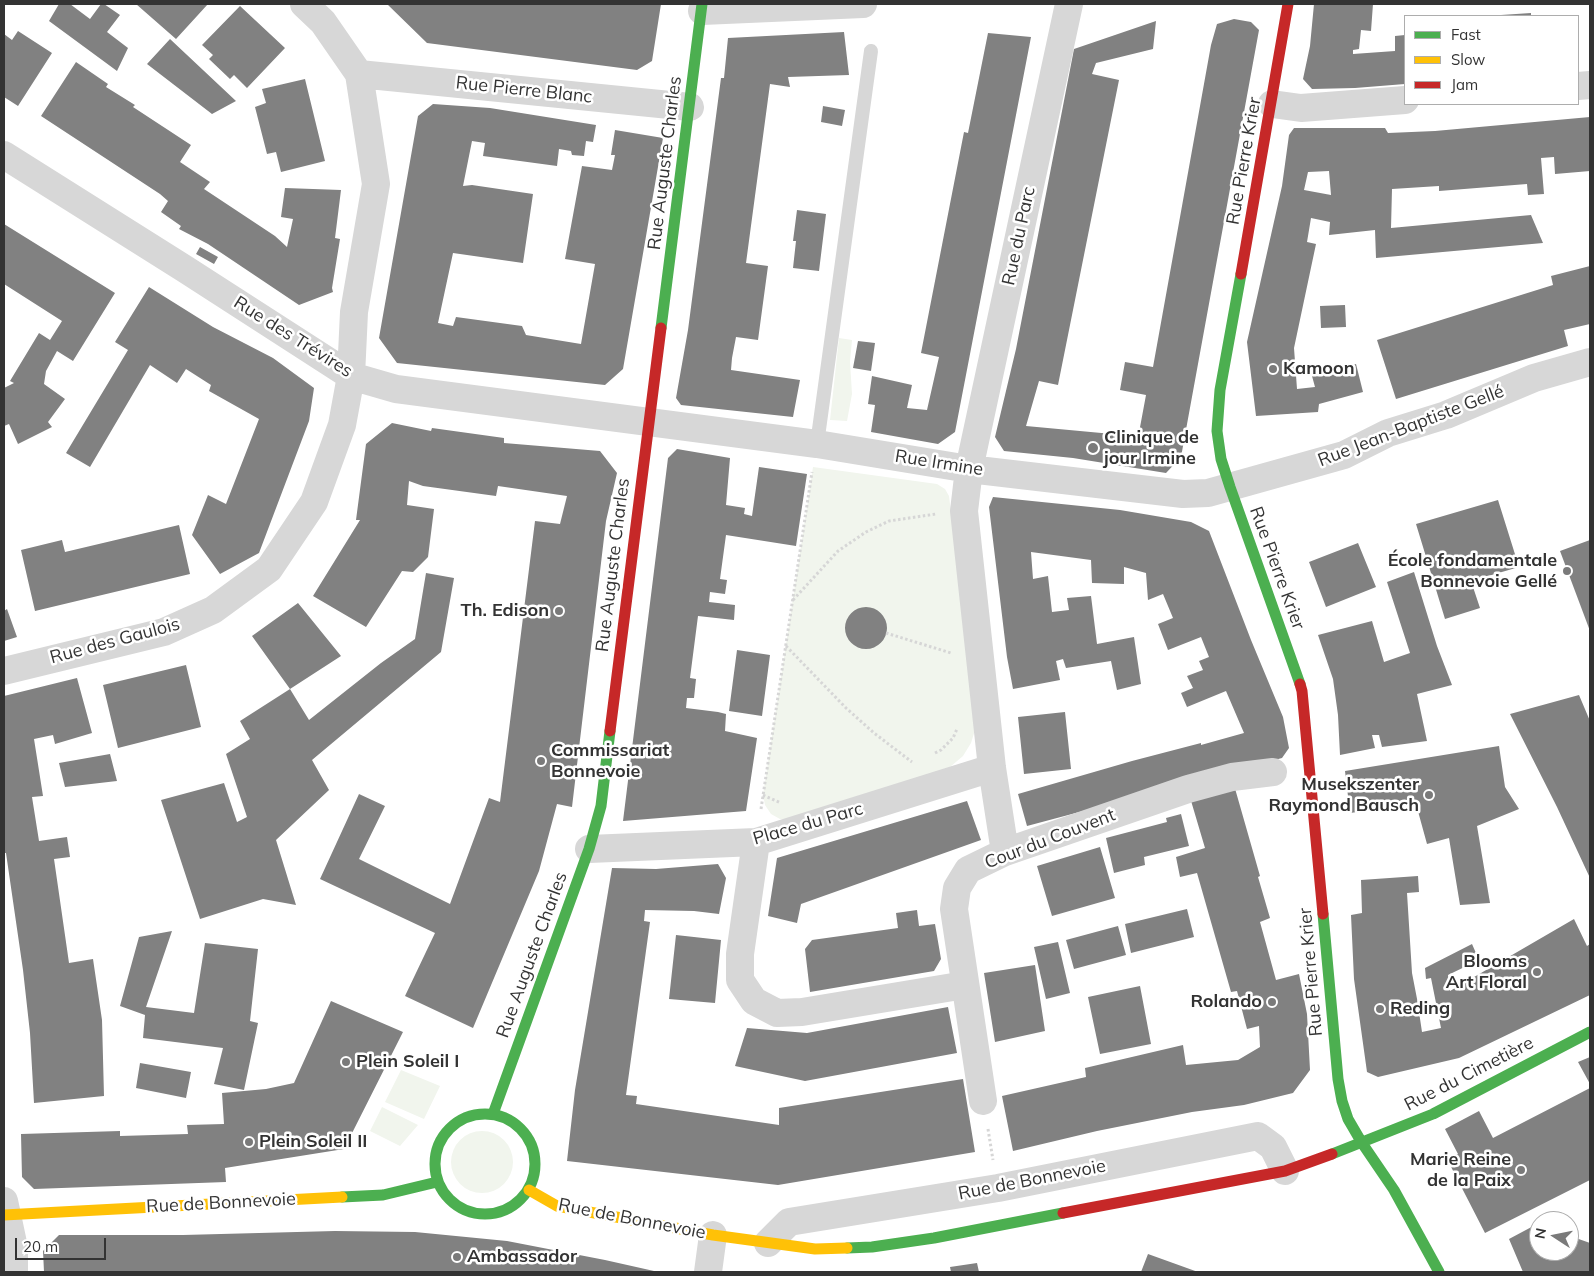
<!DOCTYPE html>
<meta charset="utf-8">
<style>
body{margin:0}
#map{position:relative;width:1594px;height:1276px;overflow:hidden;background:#fff;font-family:Mulish,sans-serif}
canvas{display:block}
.frame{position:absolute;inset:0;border:5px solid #333;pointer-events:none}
.legend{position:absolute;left:1404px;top:15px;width:175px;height:90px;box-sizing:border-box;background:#fff;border:1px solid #adadad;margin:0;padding:6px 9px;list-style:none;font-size:15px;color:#333}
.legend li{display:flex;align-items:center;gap:10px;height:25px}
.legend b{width:25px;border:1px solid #adadad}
.north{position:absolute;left:1529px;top:1211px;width:50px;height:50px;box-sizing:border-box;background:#fff;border:1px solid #adadad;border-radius:50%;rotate:281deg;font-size:14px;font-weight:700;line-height:20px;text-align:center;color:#333}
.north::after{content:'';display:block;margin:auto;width:18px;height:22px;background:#7a7a7a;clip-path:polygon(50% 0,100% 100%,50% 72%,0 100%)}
.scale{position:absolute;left:15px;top:1238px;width:91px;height:22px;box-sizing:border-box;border:2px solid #333;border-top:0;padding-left:6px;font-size:15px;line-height:18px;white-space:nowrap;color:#333;-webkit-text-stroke:4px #fff;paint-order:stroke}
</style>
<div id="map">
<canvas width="1594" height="1276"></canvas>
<div class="frame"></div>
<ul class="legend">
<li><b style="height:6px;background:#4caf50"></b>Fast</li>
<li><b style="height:6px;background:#ffc107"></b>Slow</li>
<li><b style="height:6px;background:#c62828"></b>Jam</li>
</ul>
<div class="north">N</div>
<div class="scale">20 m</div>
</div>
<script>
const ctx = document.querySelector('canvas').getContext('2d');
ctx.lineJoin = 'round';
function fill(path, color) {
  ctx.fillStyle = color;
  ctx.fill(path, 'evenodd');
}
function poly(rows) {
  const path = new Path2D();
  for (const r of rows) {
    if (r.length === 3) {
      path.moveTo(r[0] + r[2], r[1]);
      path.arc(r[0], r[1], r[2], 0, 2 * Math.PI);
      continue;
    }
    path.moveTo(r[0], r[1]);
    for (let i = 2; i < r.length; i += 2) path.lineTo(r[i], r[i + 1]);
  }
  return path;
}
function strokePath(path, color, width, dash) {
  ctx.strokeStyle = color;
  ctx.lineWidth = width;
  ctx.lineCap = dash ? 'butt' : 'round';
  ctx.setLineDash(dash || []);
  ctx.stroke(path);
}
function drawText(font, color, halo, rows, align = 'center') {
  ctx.font = font + ' Mulish,sans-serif';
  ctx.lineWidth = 5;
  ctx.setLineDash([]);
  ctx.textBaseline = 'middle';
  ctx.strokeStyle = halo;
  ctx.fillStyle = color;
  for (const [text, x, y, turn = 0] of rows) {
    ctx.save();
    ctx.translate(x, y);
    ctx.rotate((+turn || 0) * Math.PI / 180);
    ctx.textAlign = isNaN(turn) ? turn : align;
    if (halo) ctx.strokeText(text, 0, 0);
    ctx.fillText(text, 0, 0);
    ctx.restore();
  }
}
fill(poly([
 [839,338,852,340,850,362,852,394,847,421,830,420],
 [813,467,937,484,945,489,949,496,975,710,976,727,971,743,963,756,950,767,791,819,780,819,771,814,765,805,763,795],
 [401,1070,440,1086,424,1119,385,1102],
 [382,1107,418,1125,400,1146,370,1131],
 [482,1162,31]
]), '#f1f5ed');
fill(poly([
 [59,4,70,4,90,19,101,4,104,4,120,15,107,32,128,48,117,71,49,21],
 [136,4,208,4,176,39],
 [387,4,661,4,652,61,637,70,427,43],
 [1314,4,1373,4,1371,31,1361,30,1359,49,1353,50,1353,54,1395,51,1395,36,1405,35,1405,84,1355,88,1312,89,1303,79,1310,46],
 [240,6,285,48,247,88,234,75,230,79,209,59,213,55,202,45],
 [1531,13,1531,16,1501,16,1501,15],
 [1234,19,1251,22,1259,30,1181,457,1166,473,1073,458,1004,451,995,437,1016,349,1074,49,1156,21,1153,49,1096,63,1092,74,1119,80,1058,385,1039,381,1026,426,1123,435,1138,438,1146,395,1120,390,1125,362,1153,367,1211,45,1217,24],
 [18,31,52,53,18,106,4,97,4,34,12,40],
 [844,32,849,75,788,77,790,87,770,84,746,263,768,266,758,340,736,337,732,358,731,370,800,380,793,417,681,405,676,398,688,330,721,78,724,78,728,38],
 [988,33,1031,37,955,432,938,444,871,432,875,405,868,404,872,376,912,385,907,408,927,410,939,357,921,353,964,132,968,133],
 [170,39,236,101,212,114,147,64],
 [76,62,108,84,106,87,135,105,133,107,191,145,180,162,210,182,204,189,275,236,287,247,293,219,281,217,285,188,341,190,335,238,340,239,332,288,333,292,299,305,208,244,179,229,181,226,161,212,168,201,160,194,41,116],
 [305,79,325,161,281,172,276,152,267,154,255,107,266,103,262,89],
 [433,104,490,108,596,125,593,142,586,141,584,156,572,155,571,151,559,149,557,166,483,156,485,143,472,141,463,186,472,185,533,194,523,263,453,253,438,323,453,326,456,317,522,326,526,335,581,344,595,264,565,259,582,166,612,170,615,155,611,155,615,130,663,138,623,369,605,385,397,363,379,338,418,116],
 [823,106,845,110,842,126,821,122],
 [1590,117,1590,171,1555,174,1554,157,1541,158,1544,194,1528,195,1527,184,1439,191,1439,186,1392,189,1391,228,1531,215,1543,243,1376,258,1375,230,1329,235,1330,222,1311,218,1307,242,1316,244,1294,348,1297,389,1315,387,1312,376,1356,364,1363,392,1319,404,1318,412,1256,416,1247,342,1282,186,1289,135,1294,128,1385,128,1388,133,1435,131],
 [1329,171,1331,195,1304,190,1308,172],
 [797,210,826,214,819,271,793,268,796,241,793,241],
 [4,224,115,293,73,361,57,351,46,371,44,384,65,399,48,422,52,427,18,444,9,424,4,426,4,388,14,383,10,381,39,333,50,340,62,321,4,284],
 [200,247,218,257,214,264,196,254],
 [1590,266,1590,324,1564,330,1568,346,1396,399,1377,340,1553,285,1551,276],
 [149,287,213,327,273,358,314,388,309,421,259,553,220,574,192,535,208,495,226,504,259,419,209,391,211,385,186,369,177,383,150,365,90,467,66,453,128,350,115,342],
 [1345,305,1346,327,1321,328,1320,306],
 [858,341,875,343,871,371,853,368],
 [392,423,431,431,432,428,504,438,504,443,600,451,617,473,606,521,572,807,557,804,539,871,473,1028,405,996,435,933,320,879,359,794,385,806,359,859,450,904,489,798,500,802,535,521,560,524,567,496,498,486,496,496,423,486,409,481,407,505,434,509,428,557,413,572,402,571,366,627,313,596,360,520,356,520,366,444],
 [677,449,730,458,726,505,745,508,744,514,752,516,759,467,807,474,796,546,726,535,720,579,727,580,725,594,710,592,709,602,735,605,734,620,698,616,690,678,696,679,694,698,687,698,686,708,718,712,726,714,725,731,757,738,746,811,623,821,668,458],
 [993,497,1120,510,1191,522,1209,531,1251,640,1283,717,1289,748,1282,758,1027,826,1018,794,1132,761,1201,743,1201,745,1244,733,1226,691,1187,707,1181,693,1193,688,1187,676,1203,670,1199,661,1209,657,1201,637,1168,650,1158,624,1173,618,1163,594,1148,600,1146,573,1124,567,1124,584,1092,583,1091,560,1031,552,1033,579,1048,576,1052,612,1069,610,1067,598,1091,596,1097,644,1134,637,1141,684,1117,690,1111,661,1066,668,1063,659,1056,661,1060,680,1013,689,1007,657,989,507],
 [1498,500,1519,567,1471,581,1480,608,1445,619,1416,524],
 [179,525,190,574,35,611,21,550,62,540,65,552],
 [1590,540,1590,631,1560,551],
 [1358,543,1376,587,1326,607,1309,562],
 [1414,572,1437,646,1452,685,1417,694,1427,741,1382,747,1379,735,1372,735,1375,748,1340,755,1338,715,1333,679,1318,635,1372,621,1384,662,1410,653,1387,582],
 [426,573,454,578,441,652,312,760,329,790,276,840,296,905,263,899,200,919,161,800,224,783,237,822,247,817,226,754,250,739,240,721,290,689,252,636,298,603,341,656,290,689,309,720,381,663,415,639],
 [866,628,21],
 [7,609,17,637,4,641,4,611],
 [737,650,770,655,762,716,729,711],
 [186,665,201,727,118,748,103,685],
 [77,678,92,733,55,744,53,735,34,739,43,796,32,797,39,841,67,837,70,857,54,859,69,963,93,959,102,1020,104,1096,34,1103,30,1033,23,970,6,853,4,853,4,696],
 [1579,695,1590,721,1590,878,1557,807,1510,714],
 [1065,712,1071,769,1024,774,1018,717],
 [1499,746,1505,787,1519,809,1477,826,1490,903,1460,905,1449,838,1427,844,1416,804,1350,813,1345,771],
 [110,754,117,781,65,787,59,763],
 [1234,785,1260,876,1258,877,1270,918,1260,922,1276,980,1299,974,1307,1014,1310,1070,1293,1093,1244,1105,1192,1112,1097,1131,1013,1151,1002,1096,1086,1077,1085,1068,1183,1045,1186,1065,1238,1060,1260,1047,1259,1026,1247,1029,1237,991,1231,992,1197,873,1180,877,1176,857,1205,848,1189,794],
 [967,801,981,840,801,904,797,923,768,916,777,858],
 [1181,814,1189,846,1144,857,1145,865,1114,873,1106,838,1167,822,1166,818],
 [1100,847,1115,898,1052,916,1037,866],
 [718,864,726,878,719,914,694,911,645,910,644,921,650,922,626,1095,637,1096,636,1104,779,1125,779,1108,963,1079,975,1152,778,1185,567,1161,575,1090,612,868,656,869],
 [1418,876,1419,892,1407,893,1412,973,1418,1004,1403,1005,1403,1015,1419,1012,1422,1032,1441,1028,1431,978,1426,979,1425,968,1472,944,1479,960,1448,975,1450,991,1574,919,1587,946,1590,944,1590,995,1459,1058,1378,1077,1367,1072,1354,979,1351,915,1362,913,1361,880],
 [1187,909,1194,937,1131,953,1125,924],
 [917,910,919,926,935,924,941,959,934,971,810,992,805,949,812,940,898,928,896,913],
 [1118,926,1126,955,1074,969,1066,940],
 [172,931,146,1007,194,1013,205,943,258,949,250,1021,258,1023,244,1090,214,1084,223,1048,143,1038,145,1015,120,1006,139,937],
 [676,935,721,940,715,1003,669,999],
 [1058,942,1070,993,1046,999,1034,947],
 [1035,965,1045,1031,995,1042,984,973],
 [1140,986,1151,1044,1100,1054,1088,997],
 [331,1001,403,1032,344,1149,225,1168,226,1182,34,1189,22,1177,21,1134,120,1131,120,1136,188,1134,187,1125,224,1124,222,1093,266,1089,294,1083],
 [948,1007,957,1053,805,1081,735,1066,747,1028,807,1033],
 [1590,1057,1590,1084,1578,1062],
 [140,1063,191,1072,186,1098,136,1088],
 [1590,1088,1590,1180,1485,1233,1447,1159,1458,1154,1445,1129,1479,1111,1493,1138],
 [1561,1212,1565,1221,1543,1221],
 [1539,1223,1539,1251,1569,1251,1569,1229,1573,1237,1590,1243,1590,1272,1523,1272,1509,1239],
 [335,1231,415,1232,507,1241,605,1260,654,1271,655,1272,44,1272,43,1251,59,1235,183,1235],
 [1148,1254,1198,1272,1141,1272],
 [977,1263,979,1272,951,1272,950,1267]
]), '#818181');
strokePath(poly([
 [793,600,838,551,866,532,889,521,936,514],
 [886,633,951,653],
 [786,646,846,708,874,733,912,762],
 [935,753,941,750,953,738,957,729],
 [763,795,781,803],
 [761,809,812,472],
 [988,1129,993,1160]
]), '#d6d6d6', 3, [2.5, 2.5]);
strokePath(poly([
 [817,444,871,51]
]), '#d7d7d7', 14);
strokePath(poly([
 [702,11,863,4],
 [359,74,690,107],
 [1578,86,1590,85],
 [1272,104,1301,108,1405,100],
 [4,155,185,269,351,376,396,389,817,444,969,469,1183,494,1208,493,1344,455,1388,433,1446,415,1534,378,1590,362],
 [4,671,164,632,213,610,269,569,314,502,342,425,351,376,354,312,376,184,359,74,323,22,304,4],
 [756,842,740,954,740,980,754,1001,777,1013,802,1012,965,985],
 [589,849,756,842,992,768],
 [1005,852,992,768,964,511,969,469,1069,4],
 [983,1101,954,909,957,888,968,870,1005,852,1188,789,1232,777,1273,772],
 [4,1201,14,1248,14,1272],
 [768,1243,789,1222,998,1188,1258,1136,1273,1147,1285,1171],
 [708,1272,713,1235]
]), '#d7d7d7', 28);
strokePath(poly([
 [1241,274,1220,390,1217,431,1221,459,1230,487,1300,684],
 [661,328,702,4],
 [1323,914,1338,1079,1342,1101,1348,1119,1362,1143,1394,1190,1439,1272],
 [485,1164,50],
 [493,1114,589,849,601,806,610,731],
 [1332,1154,1433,1114,1590,1032],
 [342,1197,383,1195,437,1182],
 [847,1248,872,1247,934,1238,1063,1213]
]), '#4caf50', 11);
strokePath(poly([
 [529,1190,557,1206,713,1235,815,1249,847,1248],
 [4,1215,342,1197]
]), '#ffc107', 11);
strokePath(poly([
 [1241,274,1288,4],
 [1300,684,1302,691,1323,914],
 [610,731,661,328],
 [1063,1213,1285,1171,1332,1154]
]), '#c62828', 11);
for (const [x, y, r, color] of [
 [1273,369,5,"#7a7a7a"],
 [1093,448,6,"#7a7a7a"],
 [1567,571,5,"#7a7a7a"],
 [559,611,5,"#7a7a7a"],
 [541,761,5,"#7a7a7a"],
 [1429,795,5,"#7a7a7a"],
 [1537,972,5,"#7a7a7a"],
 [1272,1002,5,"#7a7a7a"],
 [1380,1009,5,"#7a7a7a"],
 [346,1062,5,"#7a7a7a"],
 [249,1142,5,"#7a7a7a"],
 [1521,1170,5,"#7a7a7a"],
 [457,1257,5,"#7a7a7a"]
]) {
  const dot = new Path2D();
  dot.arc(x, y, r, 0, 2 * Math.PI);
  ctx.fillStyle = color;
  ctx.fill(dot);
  strokePath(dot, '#fff', 2);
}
drawText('18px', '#333', '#fff', [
 ["Rue Pierre Blanc",524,90,6],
 ["Rue Pierre Krier",1244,161,-80],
 ["Rue Auguste Charles",665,163,-83],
 ["Rue du Parc",1019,236,-78],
 ["Rue des Trévires",293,337,32],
 ["Rue Jean-Baptiste Gellé",1411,426,-21],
 ["Rue Irmine",939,463,9],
 ["Rue Auguste Charles",613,565,-83],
 ["Rue Pierre Krier",1277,568,70],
 ["Rue des Gaulois",115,641,-15],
 ["Place du Parc",808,824,-16],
 ["Cour du Couvent",1050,839,-21],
 ["Rue Auguste Charles",532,955,-70],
 ["Rue Pierre Krier",1311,972,-95],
 ["Rue du Cimetière",1469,1074,-27],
 ["Rue de Bonnevoie",1032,1180,-11],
 ["Rue de Bonnevoie",221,1203,-3],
 ["Rue de Bonnevoie",632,1219,11]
]);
drawText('bold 18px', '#333', '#fff', [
 ["Kamoon",1283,369],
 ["Clinique de",1104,438],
 ["jour Irmine",1104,459],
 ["École fondamentale",1557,561,"right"],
 ["Bonnevoie Gellé",1557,582,"right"],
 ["Th. Edison",549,611,"right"],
 ["Commissariat",551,751],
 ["Bonnevoie",551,772],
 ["Musekszenter",1419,785,"right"],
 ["Raymond Bausch",1419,806,"right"],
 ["Blooms",1527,962,"right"],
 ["Art Floral",1527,983,"right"],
 ["Rolando",1262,1002,"right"],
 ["Reding",1390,1009],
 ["Plein Soleil I",356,1062],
 ["Plein Soleil II",259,1142],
 ["Marie Reine",1511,1160,"right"],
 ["de la Paix",1511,1181,"right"],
 ["Ambassador",467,1257]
], 'left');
</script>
